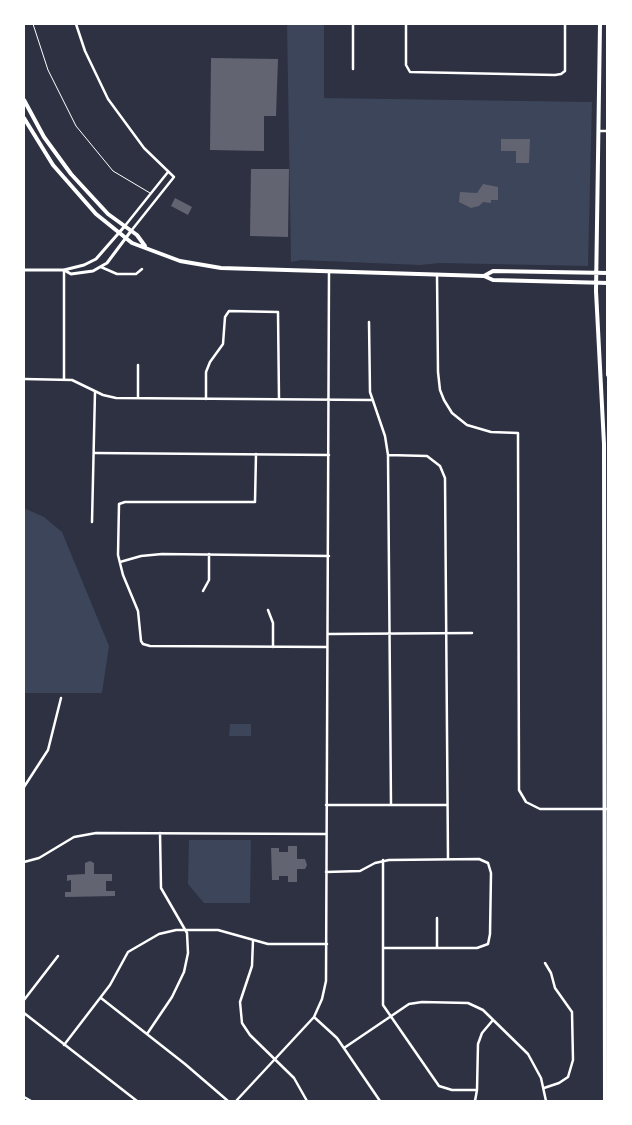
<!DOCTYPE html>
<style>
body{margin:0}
#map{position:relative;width:632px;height:1125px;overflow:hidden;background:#2d3142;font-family:"Source Sans 3",sans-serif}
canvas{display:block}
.frame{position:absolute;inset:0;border:25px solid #fff;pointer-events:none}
</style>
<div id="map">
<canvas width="632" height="1125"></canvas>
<div class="frame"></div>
</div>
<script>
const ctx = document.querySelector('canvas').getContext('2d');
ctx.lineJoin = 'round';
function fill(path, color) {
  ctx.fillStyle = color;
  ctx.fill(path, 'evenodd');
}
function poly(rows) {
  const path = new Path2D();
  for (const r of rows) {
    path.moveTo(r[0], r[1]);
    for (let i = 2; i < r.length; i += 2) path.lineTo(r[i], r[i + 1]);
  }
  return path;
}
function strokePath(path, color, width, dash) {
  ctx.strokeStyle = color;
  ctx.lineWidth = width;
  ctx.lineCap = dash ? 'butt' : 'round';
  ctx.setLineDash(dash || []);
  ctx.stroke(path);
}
fill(poly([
 [287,24,324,24,324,98,592,102,588,266,440,263,420,265,301,260,291,262],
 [24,508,44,517,62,532,109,646,102,693,24,693],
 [230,724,251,724,251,736,229,736],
 [189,840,251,840,250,903,204,903,188,884]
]), '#3c4559');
fill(poly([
 [211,58,278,59,276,116,264,116,264,151,210,150],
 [501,139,530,139,529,163,516,163,516,151,501,151],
 [251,169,289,169,288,237,250,236],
 [483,184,498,187,498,200,491,200,491,203,483,202,479,206,471,208,459,202,460,192,477,193],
 [175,198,192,207,188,215,171,206],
 [288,846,297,846,297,859,305,859,307,865,305,869,297,869,297,882,288,882,288,876,279,876,279,880,272,880,271,848,279,848,279,852,288,852],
 [90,861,94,863,94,874,112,874,112,881,106,881,106,891,115,891,115,896,65,897,65,892,71,892,71,880,67,881,67,875,85,874,85,863]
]), '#626471');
strokePath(poly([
 [33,24,48,70,76,126,113,171,150,193]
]), '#fff', 1);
strokePath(poly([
 [76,24,85,51,108,99,144,148,174,177,131,231],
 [406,24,406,65,410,72,555,75,561,74,565,71,565,24],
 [353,69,353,24],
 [599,131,608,131],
 [124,227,168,172],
 [101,267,117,274,136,274,142,269],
 [64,270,64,379],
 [437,275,438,372,440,390,444,400,452,413,467,425,491,432,518,433,519,790,526,802,540,809,608,809],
 [369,322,370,392,385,436,388,455,391,805],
 [138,365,138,398],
 [24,379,72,380,103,395,116,398,372,400],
 [206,399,206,372,210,362,223,344,225,317,229,311,278,312,279,399],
 [95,453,329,455],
 [256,454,255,502,125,502,119,504,118,555,123,575,138,611,141,641,143,644,150,646,327,647],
 [388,455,427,456,440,466,445,478,448,859],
 [92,522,95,392],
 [120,562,141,556,162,554,329,556],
 [203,591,209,580,209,554],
 [268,610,273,623,273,647],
 [328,634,472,633],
 [24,787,48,750,61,698],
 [326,805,447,805],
 [383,860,383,1005,439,1086,452,1090,477,1090],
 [24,862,39,858,74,837,96,833,326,834],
 [326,872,360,871,375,863,389,860,479,859,488,863,491,873,490,934,488,944,477,948,383,948],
 [437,918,437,948],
 [253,940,252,966,240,1002,242,1023,250,1035,294,1078,307,1101],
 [101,998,185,1064,228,1101],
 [24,1000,58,956],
 [24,1013,137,1101],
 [314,1017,337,1038,380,1101],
 [147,1034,172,997,184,972,188,953,187,933,161,888,160,833],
 [64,1045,110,985,128,952,159,934,176,930,218,930,268,944,327,944],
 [344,1048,409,1004,422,1002,468,1003,483,1010,528,1054,541,1078,546,1101],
 [544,1088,559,1083,568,1077,573,1060,572,1012,555,988,551,973,545,963],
 [24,1097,31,1101],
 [236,1101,314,1017,322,999,326,981,329,271],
 [475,1101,477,1090,478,1044,482,1033,493,1020]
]), '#fff', 2.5);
strokePath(poly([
 [24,270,64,270,71,274,93,271,107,263,131,231],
 [64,270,84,265,96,259,124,227]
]), '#fff', 3);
strokePath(poly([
 [600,24,596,291,604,444,605,1101],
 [608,24,608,375],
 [24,100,44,137,71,174,108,214,137,235,145,246],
 [24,118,53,165,96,214,132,243,180,261,221,268,484,276,493,280,608,283],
 [484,276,493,271,608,273]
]), '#fff', 4);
</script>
